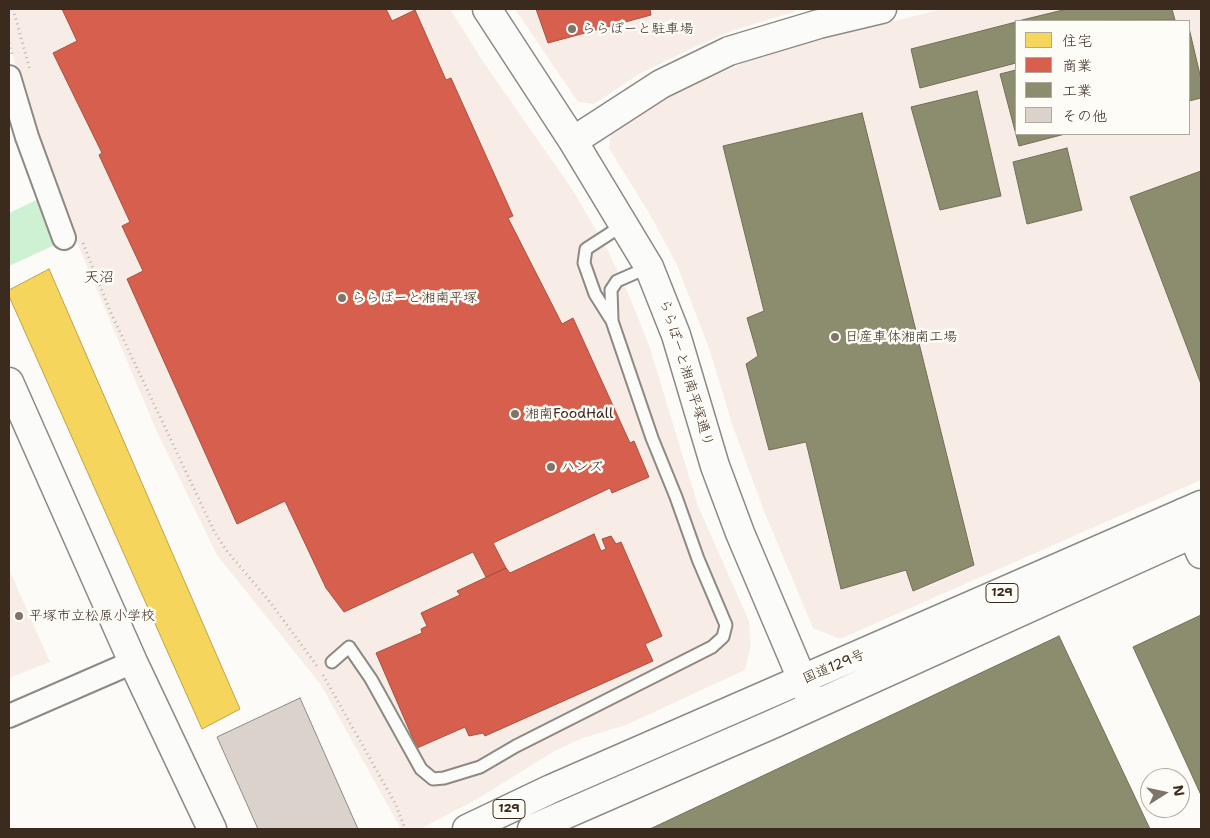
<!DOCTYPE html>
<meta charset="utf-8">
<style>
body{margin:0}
#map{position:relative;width:1210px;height:838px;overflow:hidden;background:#fcfbf8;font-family:"Shantell Sans","Klee One",sans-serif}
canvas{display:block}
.frame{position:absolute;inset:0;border:10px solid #3b2a1e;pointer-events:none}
.legend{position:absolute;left:1015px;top:20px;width:175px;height:115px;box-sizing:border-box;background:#fdfcf7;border:1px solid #afa8a0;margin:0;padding:6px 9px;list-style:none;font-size:15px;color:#3b2a1e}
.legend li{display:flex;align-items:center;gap:10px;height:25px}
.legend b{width:25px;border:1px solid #afa8a0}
.north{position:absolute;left:1140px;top:768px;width:50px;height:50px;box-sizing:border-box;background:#fdfcf7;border:1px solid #afa8a0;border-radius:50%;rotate:80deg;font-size:14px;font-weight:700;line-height:20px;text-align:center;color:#3b2a1e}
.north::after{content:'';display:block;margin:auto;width:18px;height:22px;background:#7f736a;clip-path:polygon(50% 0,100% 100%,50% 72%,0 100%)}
</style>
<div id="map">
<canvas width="1210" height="838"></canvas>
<div class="frame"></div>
<ul class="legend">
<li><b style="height:14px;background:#f6d55c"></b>住宅</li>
<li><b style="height:14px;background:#d6604d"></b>商業</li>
<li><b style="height:14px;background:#8c8c6e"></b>工業</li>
<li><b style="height:14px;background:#dcd2cc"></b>その他</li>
</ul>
<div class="north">N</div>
</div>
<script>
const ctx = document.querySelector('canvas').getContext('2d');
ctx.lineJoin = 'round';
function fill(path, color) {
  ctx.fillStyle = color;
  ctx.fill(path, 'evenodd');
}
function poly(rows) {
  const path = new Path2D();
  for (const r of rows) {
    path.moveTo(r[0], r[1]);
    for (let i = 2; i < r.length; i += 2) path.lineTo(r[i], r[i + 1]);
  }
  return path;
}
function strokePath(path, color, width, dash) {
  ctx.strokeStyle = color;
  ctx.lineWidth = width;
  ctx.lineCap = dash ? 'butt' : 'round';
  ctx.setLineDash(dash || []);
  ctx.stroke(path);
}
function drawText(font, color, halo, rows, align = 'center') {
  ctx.font = font + ' "Shantell Sans","Klee One",sans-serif';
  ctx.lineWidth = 5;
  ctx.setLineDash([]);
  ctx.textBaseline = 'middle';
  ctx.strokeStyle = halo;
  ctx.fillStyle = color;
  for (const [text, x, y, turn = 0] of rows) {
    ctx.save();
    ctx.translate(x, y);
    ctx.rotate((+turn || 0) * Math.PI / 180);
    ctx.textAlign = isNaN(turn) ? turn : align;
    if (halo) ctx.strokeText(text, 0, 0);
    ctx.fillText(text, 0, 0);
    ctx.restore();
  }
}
fill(poly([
 [9,9,450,9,484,63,572,189,608,251,629,295,650,348,698,506,749,621,751,644,745,670,626,725,583,738,553,752,479,798,420,829,401,829,321,685,217,555,157,432,50,179,9,43],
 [515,9,796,9,794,12,734,30,693,48,639,74,594,104,578,102],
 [943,9,1201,9,1201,480,840,639,813,628,764,511,732,424,710,351,677,265,649,213,609,148,611,130,678,91,746,62,821,39],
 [1016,21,1189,21,1189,134,1016,134],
 [9,569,50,662,9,678]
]), '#f7ede6');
fill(poly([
 [39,199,59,243,9,266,9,213]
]), '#cdf1d2');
const homes = poly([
 [49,269,240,709,202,729,9,296,9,290,49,269]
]);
fill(homes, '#f6d55c');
strokePath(homes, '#bea249', 1);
const shops = poly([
 [62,9,386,9,392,21,415,10,446,80,451,78,513,216,508,218,562,324,573,318,630,443,634,441,649,477,612,493,610,488,493,543,506,568,486,577,473,552,344,612,326,588,285,501,237,524,127,279,143,271,122,226,130,222,99,155,102,153,53,53,77,41,62,9],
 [536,9,650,9,651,15,548,43,536,9],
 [594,534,601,551,606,549,602,539,611,536,616,544,621,542,662,636,645,644,653,661,485,736,483,733,469,736,465,727,417,748,376,653,422,633,421,629,427,626,421,613,460,595,457,591,506,568,510,573,594,534]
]);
fill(shops, '#d6604d');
strokePath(shops, '#a8503f', 1);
const industry = poly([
 [1067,9,1172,9,1175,20,1018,21,1067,9],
 [1016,22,1016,63,920,88,911,49,1016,22],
 [1189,28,1201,79,1201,98,1189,101,1189,28],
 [1016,70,1016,134,1065,134,1019,146,1000,74,1016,70],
 [977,91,1001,196,940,210,911,107,977,91],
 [862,113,974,565,913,591,906,570,841,589,806,442,769,450,746,364,758,356,747,318,764,311,723,146,862,113],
 [1067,148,1082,210,1027,224,1013,162,1067,148],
 [1201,171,1201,384,1130,197,1201,171],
 [1201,615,1201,795,1133,647,1201,615],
 [1059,636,1150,829,650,829,1059,636]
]);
fill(industry, '#8c8c6e');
strokePath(industry, '#746f56', 1);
const building = poly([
 [300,698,358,829,258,829,217,737,300,698]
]);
fill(building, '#dcd2cc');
strokePath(building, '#8d8985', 1);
const service = poly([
 [612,319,611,290,617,281,649,267],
 [332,662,349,647,371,679,421,769,433,779,444,778,480,767,516,746,712,647,723,637,726,625,698,559,676,497,652,438,612,321,595,294,584,263,586,249,623,225]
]);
const minor = poly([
 [9,77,27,137,64,238],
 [9,716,133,662]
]);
const tertiary = poly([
 [487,9,573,141,649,267,676,335,715,466,740,533,813,705],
 [573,141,661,84,729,51,819,24,882,9],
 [9,382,133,662,212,829],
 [1183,513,1201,554]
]);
const trunk = poly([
 [467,829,551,789,1201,505],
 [532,829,775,723,1201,530]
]);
strokePath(service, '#8d8985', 15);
strokePath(minor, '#8d8985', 26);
strokePath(tertiary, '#8d8985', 31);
strokePath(trunk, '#8d8985', 31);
strokePath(poly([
 [13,9,30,70],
 [9,43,13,57],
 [83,243,110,311,214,531,226,550,270,602,317,666],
 [323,675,396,805,405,829]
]), '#b6b4b1', 3, [1, 4]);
strokePath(service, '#fbfbf9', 11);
strokePath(minor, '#fbfbf9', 22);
strokePath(tertiary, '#fbfbf9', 28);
strokePath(trunk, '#fbfbf9', 28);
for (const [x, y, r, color] of [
 [572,29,5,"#7f736a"],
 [342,298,5,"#7f736a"],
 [835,337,5,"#7f736a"],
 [515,414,5,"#7f736a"],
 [551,467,5,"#7f736a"],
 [19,616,5,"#7f736a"]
]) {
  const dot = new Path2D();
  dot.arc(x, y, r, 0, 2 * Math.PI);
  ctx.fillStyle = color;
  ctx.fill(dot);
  strokePath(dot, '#fdfcf7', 2);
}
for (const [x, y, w] of [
 [1002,593,32],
 [509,809,32]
]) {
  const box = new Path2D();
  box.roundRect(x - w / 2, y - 9.5, w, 19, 4);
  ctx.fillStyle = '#fdfcf7';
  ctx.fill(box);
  strokePath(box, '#3b2a1e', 1);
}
drawText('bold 12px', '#3b2a1e', null, [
 ["129",1002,593],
 ["129",509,809]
]);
drawText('14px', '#3b2a1e', '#fdfcf7', [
 ["ららぽーと駐車場",582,29],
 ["ららぽーと湘南平塚",352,298],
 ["日産車体湘南工場",845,337],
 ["湘南FoodHall",525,414],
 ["ハンズ",561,467],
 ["平塚市立松原小学校",29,616]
], 'left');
drawText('14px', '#3b2a1e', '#fdfcf7', [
 ["ららぽーと湘南平塚通り",686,373,73],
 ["国道129号",834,667,-23]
]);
drawText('15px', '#3b2a1e', '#fdfcf7', [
 ["天沼",99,278]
]);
</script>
